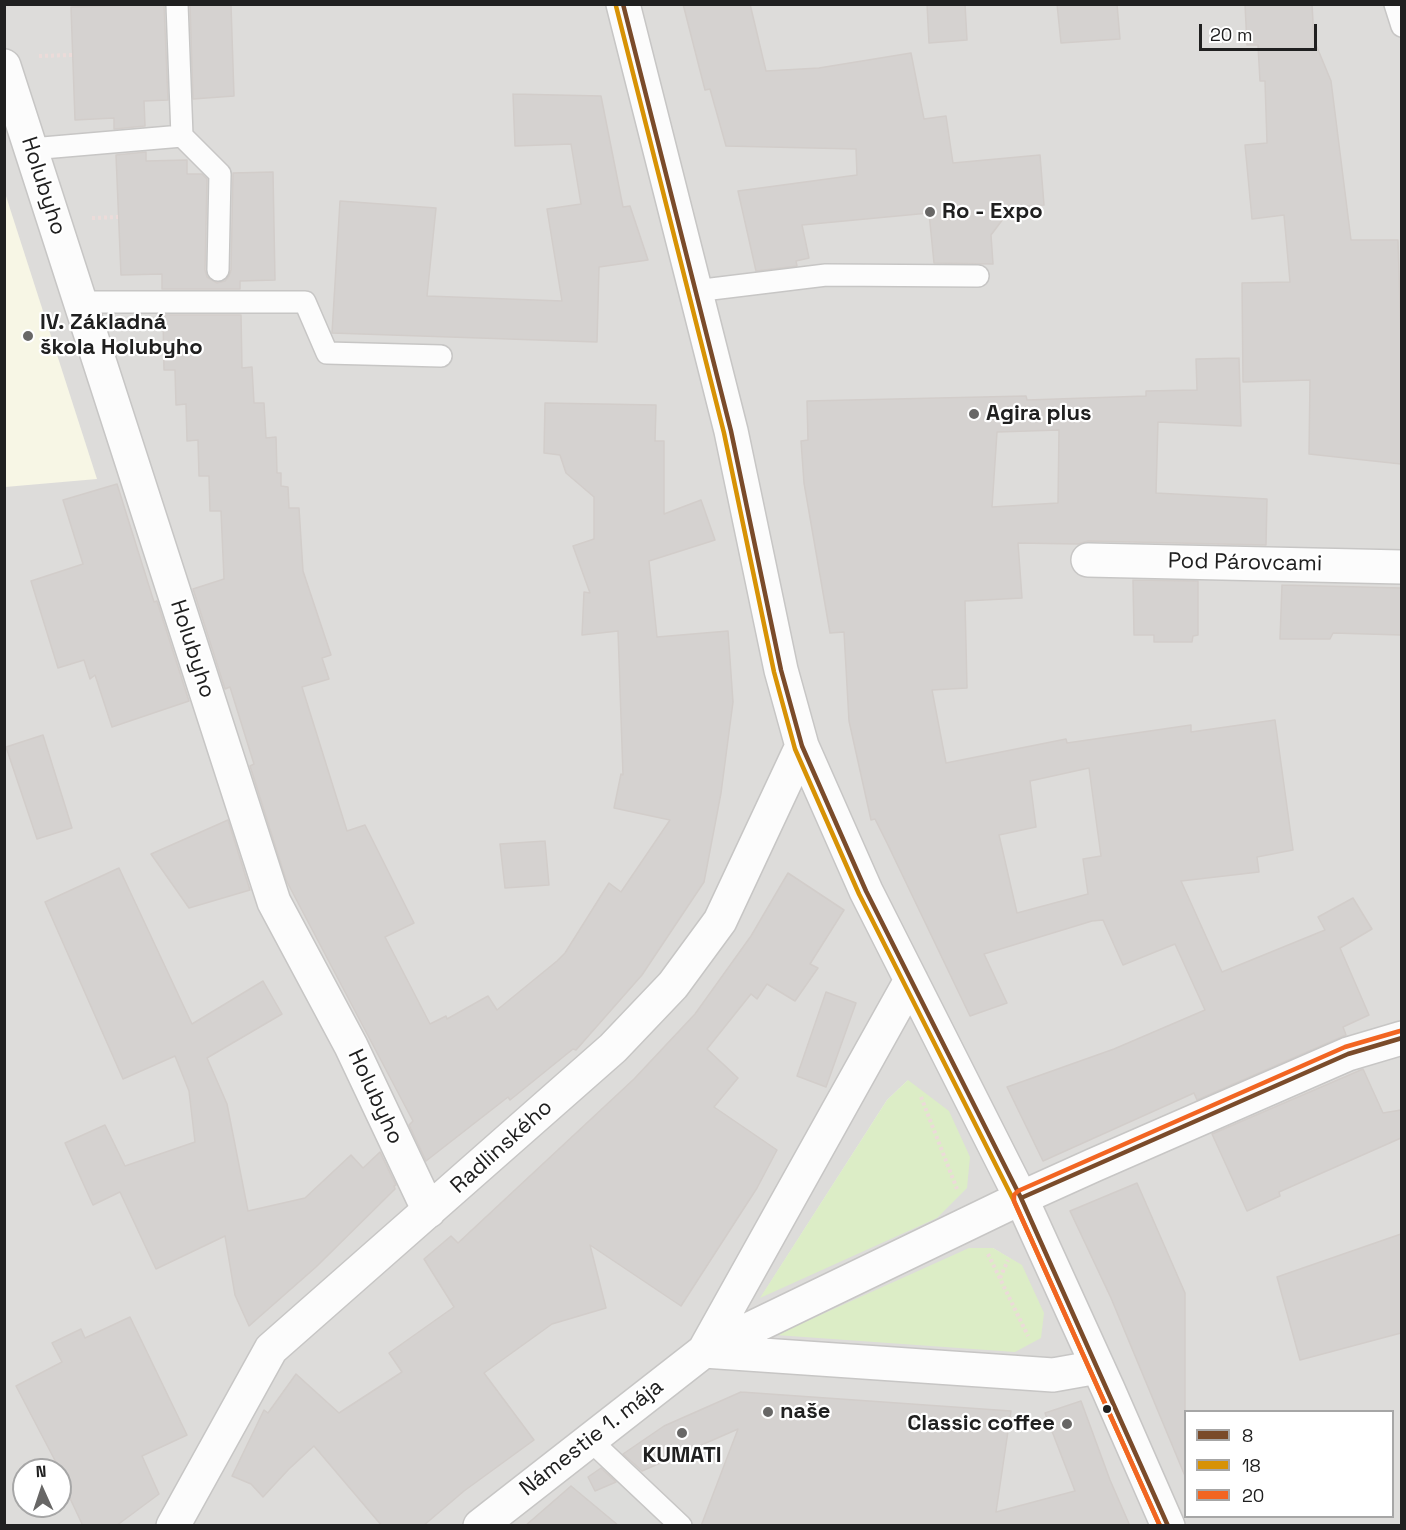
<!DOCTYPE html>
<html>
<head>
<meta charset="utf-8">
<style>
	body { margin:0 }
	#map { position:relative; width:1406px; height:1530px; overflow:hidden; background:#eeece9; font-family:"Space Grotesk",sans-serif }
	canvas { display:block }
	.frame { position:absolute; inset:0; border:6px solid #202020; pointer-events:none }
	.legend { position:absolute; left:1184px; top:1410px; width:210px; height:108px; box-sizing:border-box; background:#fff; border:2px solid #a6a6a6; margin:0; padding:8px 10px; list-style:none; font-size:18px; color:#202020 }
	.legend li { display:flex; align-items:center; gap:12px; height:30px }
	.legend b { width:30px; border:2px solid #a6a6a6 }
	.north { position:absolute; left:12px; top:1458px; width:60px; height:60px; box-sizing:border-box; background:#fff; border:2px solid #a6a6a6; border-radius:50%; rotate:357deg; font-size:16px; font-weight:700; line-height:24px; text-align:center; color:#202020 }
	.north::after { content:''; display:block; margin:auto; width:21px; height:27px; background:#686766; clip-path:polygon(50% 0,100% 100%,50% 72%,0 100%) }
	.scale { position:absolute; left:1199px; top:24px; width:118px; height:27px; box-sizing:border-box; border:3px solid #202020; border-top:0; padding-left:8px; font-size:18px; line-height:21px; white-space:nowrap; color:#202020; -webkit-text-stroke:4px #fff; paint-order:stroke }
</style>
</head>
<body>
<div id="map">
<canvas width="1406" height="1530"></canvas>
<div class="frame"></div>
<ul class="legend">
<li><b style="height:8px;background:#7a4b2a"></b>8</li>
<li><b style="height:8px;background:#d79205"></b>18</li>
<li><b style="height:8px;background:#f26522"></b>20</li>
</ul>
<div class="north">N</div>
<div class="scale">20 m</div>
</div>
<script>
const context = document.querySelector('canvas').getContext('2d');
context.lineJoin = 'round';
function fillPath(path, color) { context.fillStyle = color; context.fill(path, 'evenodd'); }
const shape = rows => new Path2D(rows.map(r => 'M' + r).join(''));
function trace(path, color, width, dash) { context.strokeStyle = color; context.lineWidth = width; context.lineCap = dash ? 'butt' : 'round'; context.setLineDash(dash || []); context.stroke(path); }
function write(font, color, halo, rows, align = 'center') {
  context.font = font + ' "Space Grotesk",sans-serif'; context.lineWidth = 4.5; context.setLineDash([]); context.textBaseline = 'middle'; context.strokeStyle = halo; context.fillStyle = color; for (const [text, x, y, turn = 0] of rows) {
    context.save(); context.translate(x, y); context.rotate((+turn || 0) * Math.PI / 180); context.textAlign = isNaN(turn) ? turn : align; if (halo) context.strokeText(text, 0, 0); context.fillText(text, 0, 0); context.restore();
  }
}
const residential = shape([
	[5,5,1401,5,1401,1525,5,1526],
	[908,1080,761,1297,887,1100],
	[969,1248,993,1248,1022,1266],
	[1186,1412,1392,1412,1392,1516,1186,1516],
	[24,1470,60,1470,60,1506,24,1506]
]);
const education = shape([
	[5,193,97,479,5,487]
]);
const religious = shape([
	[602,1468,673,1525,619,1525,571,1486]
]);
const grass = shape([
	[908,1080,949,1111,970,1157,967,1188,937,1218,760,1298,887,1100],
	[969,1248,993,1248,1022,1265,1044,1313,1041,1338,1015,1352,776,1335]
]);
const building = shape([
	[164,4,168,100,144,101,145,126,114,129,114,118,75,120,71,7,164,4],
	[683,4,750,4,766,71,819,68,911,53,924,119,946,116,953,163,1040,155,1044,205,1012,207,991,235,993,264,934,263,929,213,802,225,809,258,796,261,797,266,756,271,738,191,857,175,856,149,726,146,710,89,705,90,683,4],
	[927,4,965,4,967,40,929,43,927,4],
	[1057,4,1117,4,1120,39,1061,43,1057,4],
	[1245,4,1312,4,1314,40,1331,81,1351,240,1398,240,1401,338,1401,464,1309,454,1310,380,1243,382,1242,283,1290,282,1284,215,1252,219,1245,145,1267,143,1265,81,1260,81,1258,45,1247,45,1245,4],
	[190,5,231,5,234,96,193,99,190,5],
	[513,94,601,96,623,207,630,206,648,260,599,267,597,342,332,333,340,201,436,208,427,296,562,301,547,209,581,204,571,144,515,146,513,94],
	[146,152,146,161,187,160,187,174,202,174,207,179,205,270,207,277,217,283,225,281,229,276,231,270,233,173,273,172,275,280,240,281,240,289,162,289,162,274,121,275,116,155,146,152],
	[163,315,241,315,242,368,252,367,254,403,264,403,266,438,276,437,277,473,281,473,281,486,288,487,289,508,299,508,303,571,331,655,322,658,329,679,302,687,347,831,365,825,414,923,385,937,430,1024,446,1016,447,1019,488,996,497,1010,557,961,565,953,609,883,621,892,670,820,614,808,621,774,623,775,618,631,582,635,584,592,590,593,573,546,594,539,594,497,566,473,560,455,544,453,545,403,656,405,655,441,664,441,664,514,701,500,715,540,649,561,657,637,728,631,733,702,721,793,704,882,642,975,576,1050,573,1049,510,1100,508,1097,426,1161,409,1125,413,1121,286,880,250,766,254,764,230,687,225,689,193,589,224,579,221,511,210,511,209,476,199,476,198,440,187,441,186,404,176,405,175,370,164,370,163,315],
	[1239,358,1241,426,1158,422,1156,493,1267,499,1266,545,1088,541,1078,544,1018,543,1022,598,965,601,967,688,932,690,946,763,1066,739,1067,743,1191,725,1191,732,1275,720,1293,850,1257,857,1259,872,1181,881,1222,972,1325,930,1318,917,1353,898,1372,929,1340,948,1369,1015,1343,1027,1346,1035,1197,1100,1194,1093,1043,1161,1007,1087,1114,1049,1205,1010,1175,944,1123,965,1103,920,1092,921,984,954,1007,1003,970,1016,887,843,875,819,871,820,849,721,844,632,830,633,804,483,801,441,808,440,807,401,1026,396,1027,400,1146,396,1146,391,1197,390,1196,359,1239,358],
	[1059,430,1058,503,992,507,997,432,1059,430],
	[1089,768,1101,856,1083,859,1088,894,1017,913,999,835,1036,827,1030,781,1089,768],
	[117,484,154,602,157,601,189,701,112,727,95,675,90,679,84,660,58,668,31,581,83,564,63,500,117,484],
	[1133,580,1198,581,1198,635,1193,636,1192,642,1154,642,1154,635,1134,635,1133,580],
	[1282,585,1401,588,1401,635,1333,633,1330,639,1280,639,1282,585],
	[43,735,72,828,37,839,6,747,43,735],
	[228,820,250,890,189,908,151,854,228,820],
	[545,841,549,885,505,888,500,844,545,841],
	[119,868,192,1024,263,981,282,1014,207,1058,227,1104,248,1211,305,1198,351,1155,363,1168,380,1152,396,1185,394,1186,395,1189,316,1267,249,1326,235,1295,225,1236,156,1269,120,1192,93,1205,65,1143,105,1125,125,1166,195,1142,189,1091,175,1056,123,1079,45,902,119,868],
	[788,873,844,910,810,964,818,968,795,1001,767,984,757,999,751,994,707,1049,738,1078,714,1107,777,1150,757,1188,681,1306,590,1245,606,1308,552,1324,484,1373,534,1440,464,1491,423,1526,382,1526,314,1446,289,1469,263,1497,251,1484,232,1476,264,1410,268,1413,296,1374,339,1413,402,1372,389,1353,454,1307,424,1259,451,1236,458,1243,634,1079,695,1014,751,936,788,873],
	[826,992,856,1003,826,1087,797,1076,826,992],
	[1363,1069,1383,1113,1401,1110,1401,1138,1279,1192,1280,1196,1247,1211,1212,1134,1363,1069],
	[1137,1183,1185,1293,1185,1476,1111,1298,1070,1211,1137,1183],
	[1401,1234,1401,1333,1300,1360,1277,1277,1401,1234],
	[130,1317,187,1435,142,1456,159,1494,116,1526,83,1526,60,1477,62,1477,60,1470,16,1386,62,1362,52,1343,81,1329,85,1338,130,1317],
	[741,1392,1011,1411,996,1512,1075,1491,1045,1413,1081,1401,1110,1480,1130,1526,701,1526,738,1429,642,1471,623,1454,664,1426,741,1392],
	[601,1468,616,1482,595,1491,588,1477,601,1468],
	[571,1486,619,1526,525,1526,571,1486]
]);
const path = shape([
	[39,56,72,55],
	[92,218,118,217],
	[921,1097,957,1189],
	[988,1254,1028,1336],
	[1000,1278,1008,1260]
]);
const service = shape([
	[177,4,182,136,220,174,218,270],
	[1395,4,1402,26],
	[31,149,182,136],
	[695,291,826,275,978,276],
	[80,302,305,302,327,353,441,356],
	[590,1440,681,1526]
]);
const minor = shape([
	[623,4,731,431,781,670,802,746,866,891,1021,1198,1108,1389,1168,1526],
	[4,66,274,902,351,1046,429,1211],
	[1088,560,1402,567],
	[911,980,704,1351,1053,1375,1098,1367],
	[173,1526,271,1349,613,1048,673,985,720,921,802,746],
	[480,1526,704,1351,1021,1198,1094,1165,1348,1054,1402,1038]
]);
const bus1 = shape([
	[623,4,731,431,781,670,802,746,866,891,1021,1198,1168,1526],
	[1021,1198,1348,1054,1402,1038]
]);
const bus2 = shape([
	[616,6,724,433,774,672,795,749,859,894,1014,1201,1160,1526]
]);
const bus3 = shape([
	[1160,1526,1014,1201,1014,1195,1018,1191,1345,1047,1400,1031]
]);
const markers = [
	[930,212,6,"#686766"],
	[28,336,6,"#686766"],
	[974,414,6,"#686766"],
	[1107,1409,5,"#202020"],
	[768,1412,6,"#686766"],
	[1067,1424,6,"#686766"],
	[682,1433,6,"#686766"]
];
const streetNames = [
	["Holubyho",43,186,72],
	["Pod Párovcami",1245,563,1],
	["Holubyho",192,649,72],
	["Holubyho",375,1097,65],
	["Radlinského",502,1147,-42],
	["Námestie 1. mája",592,1438,-38]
];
const poiNames = [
	["Ro - Expo",942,212],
	["IV. Základná",40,323],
	["škola Holubyho",40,348],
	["Agira plus",986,414],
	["naše",780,1412],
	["Classic coffee",1055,1424,"right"],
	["KUMATI",682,1456,"center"]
];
fillPath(residential, '#dddcda');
fillPath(education, '#f7f6e5');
fillPath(religious, '#dcdcda');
fillPath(grass, '#dcedc6');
fillPath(building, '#d5d2d0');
trace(building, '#d2cdca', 1.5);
trace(service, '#c7c6c5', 24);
trace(minor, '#c7c6c5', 36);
trace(path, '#ecdbd9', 4, [3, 3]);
trace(service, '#fcfcfc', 21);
trace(minor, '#fcfcfc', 33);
trace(bus1, '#7a4b2a', 4.5);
trace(bus2, '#d79205', 4.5);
trace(bus3, '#f26522', 4.5);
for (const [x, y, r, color] of markers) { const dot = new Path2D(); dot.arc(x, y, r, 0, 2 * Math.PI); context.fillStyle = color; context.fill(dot); trace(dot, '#fff', 2); }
write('22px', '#202020', '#fff', streetNames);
write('bold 22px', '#202020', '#fff', poiNames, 'left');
</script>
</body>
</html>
